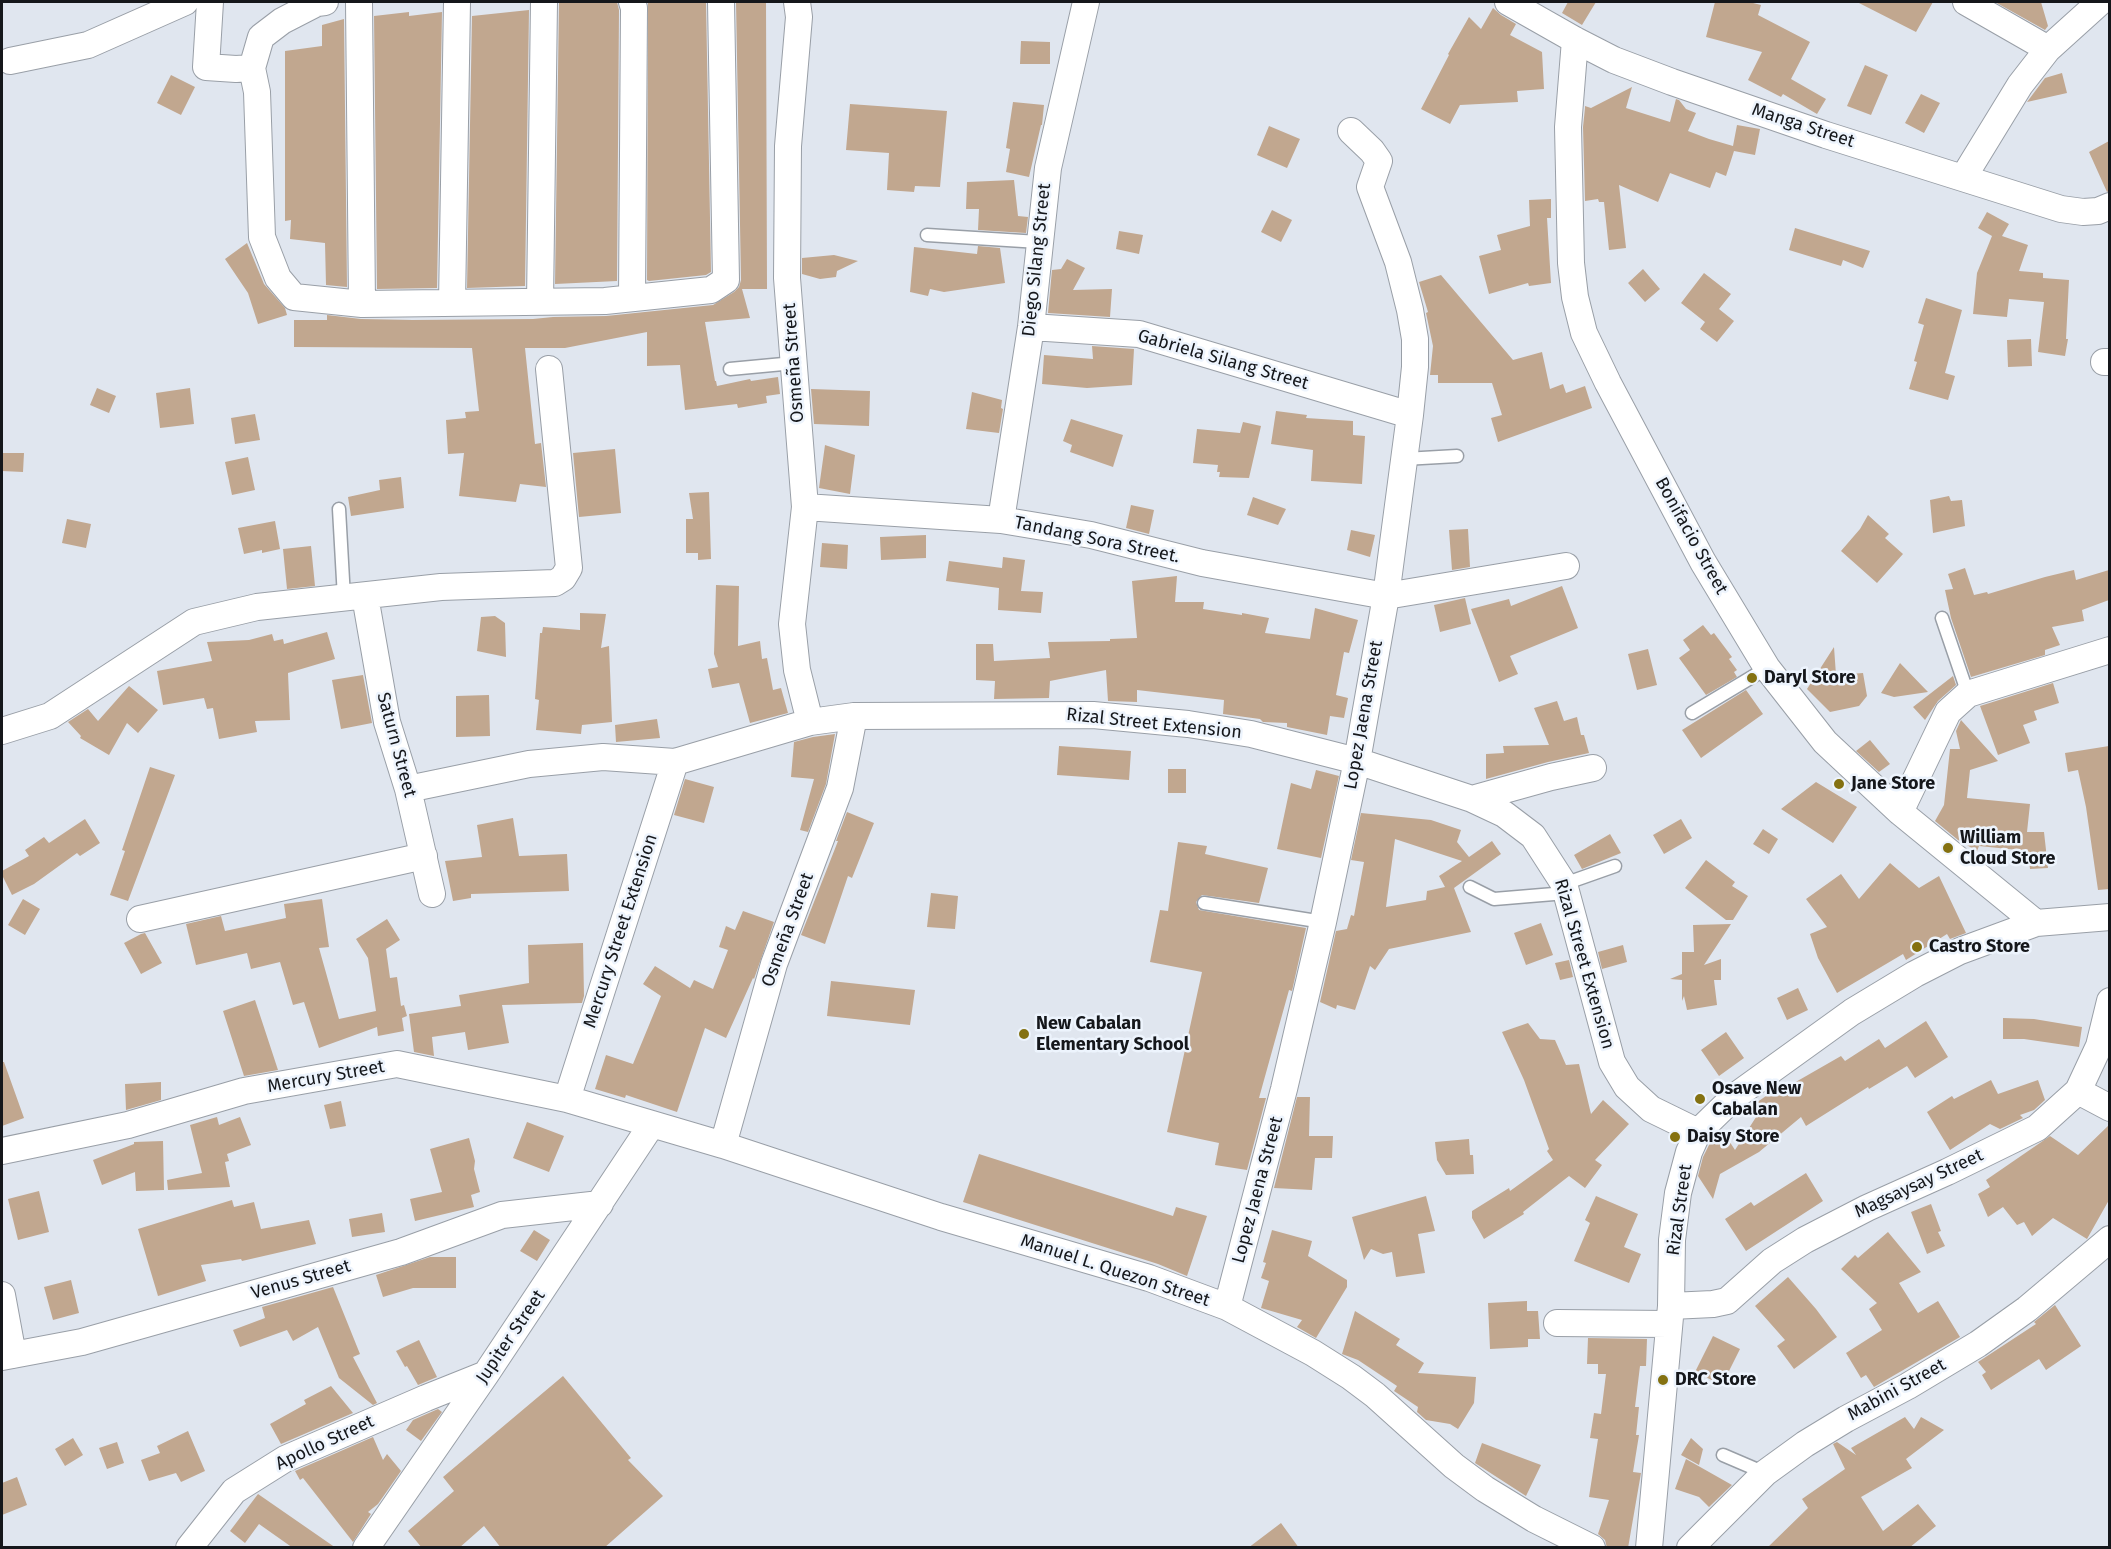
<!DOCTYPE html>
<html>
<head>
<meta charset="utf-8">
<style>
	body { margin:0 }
	#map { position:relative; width:2111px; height:1549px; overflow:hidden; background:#e0e6ef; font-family:"Fira Sans",sans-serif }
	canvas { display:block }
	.frame { position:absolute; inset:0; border:3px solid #15171b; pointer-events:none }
</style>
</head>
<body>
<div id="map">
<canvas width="2111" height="1549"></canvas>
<div class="frame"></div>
</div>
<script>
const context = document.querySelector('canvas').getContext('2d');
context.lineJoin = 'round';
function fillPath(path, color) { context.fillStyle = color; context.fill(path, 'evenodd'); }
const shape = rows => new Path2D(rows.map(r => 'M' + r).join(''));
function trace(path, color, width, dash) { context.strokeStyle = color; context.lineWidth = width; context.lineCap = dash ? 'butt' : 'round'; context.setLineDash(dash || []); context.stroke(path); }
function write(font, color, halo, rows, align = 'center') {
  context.font = font + ' "Fira Sans",sans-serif'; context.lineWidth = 5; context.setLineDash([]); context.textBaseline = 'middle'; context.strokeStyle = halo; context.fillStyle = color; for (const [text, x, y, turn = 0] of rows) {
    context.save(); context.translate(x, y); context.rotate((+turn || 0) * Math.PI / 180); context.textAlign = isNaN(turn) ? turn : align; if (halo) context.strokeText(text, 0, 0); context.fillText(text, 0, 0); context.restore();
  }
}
const building = shape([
	[559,2,617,2,619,10,617,281,555,284],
	[648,2,706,2,711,272,706,275,649,281,647,280],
	[736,2,766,2,767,289,742,289,750,318,705,322,715,381,716,381,717,386,750,379,751,381,778,377,780,394,766,396,767,403,738,408,737,404,685,410,680,365,647,366,647,332,565,348,525,348,535,444,541,443,546,487,520,484,516,502,459,496,464,453,448,454,446,420,466,418,465,412,479,411,472,348,294,347,294,320,327,320,327,315,361,319,413,320,533,319,553,317,606,316,713,305,734,292,739,287,741,280],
	[1568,2,1596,2,1582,25,1562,13],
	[1715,2,1749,2,1761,5,1758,15,1810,42,1791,79,1826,99,1817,114,1783,94,1781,97,1748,80,1762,52,1706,37],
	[1857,2,1933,2,1916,32],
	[1995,2,2041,2,2048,26,2045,30],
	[1493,8,1501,15,1516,24,1510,35,1542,52,1544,89,1517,91,1518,102,1460,105,1450,124,1421,109,1449,55,1448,54,1469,17,1481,29],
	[529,10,525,286,467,288,472,16],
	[409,12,409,16,442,12,437,288,377,289,374,16],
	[344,19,347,287,326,285,325,243,290,239,291,220,285,221,285,51,322,46,322,25],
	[1021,41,1050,42,1050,64,1020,64],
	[1865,65,1888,75,1871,115,1847,106],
	[2062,73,2067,93,2027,102,2045,78],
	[171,75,195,87,181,115,157,103],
	[1632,87,1626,108,1670,122,1676,99,1679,100,1686,109,1696,113,1688,131,1709,139,1733,146,1737,125,1760,129,1755,155,1734,151,1726,176,1716,172,1710,188,1670,173,1658,202,1619,185,1626,248,1609,250,1604,202,1599,202,1598,199,1585,201,1583,127,1585,108,1585,106,1591,108],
	[1921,94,1940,103,1924,133,1905,123],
	[1013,102,1044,105,1042,125,1041,125,1029,177,1006,172,1010,149,1006,148],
	[850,104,947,111,940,187,915,186,914,192,887,190,889,153,846,150],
	[1269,126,1300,139,1287,168,1257,155],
	[2109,141,2109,191,2107,192,2089,152],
	[1014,180,1018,216,1028,217,1026,233,978,230,979,209,966,209,967,182],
	[1551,199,1551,218,1547,218,1551,283,1529,286,1528,283,1489,294,1479,256,1501,250,1497,235,1530,226,1529,200],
	[1272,210,1292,220,1281,242,1261,232],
	[1987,212,2009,224,2002,236,2028,245,2019,271,2043,273,2043,278,2069,280,2066,339,2068,339,2065,356,2038,352,2044,302,2009,299,2007,317,1973,314,1977,273,1992,236,1978,228],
	[1795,228,1870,251,1863,268,1843,260,1841,266,1789,250],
	[1119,231,1143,235,1139,254,1116,249],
	[247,243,264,284,285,308,287,315,258,324,248,293,225,259],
	[978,246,1000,248,1005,283,944,292,930,289,928,296,910,292,914,247,977,254],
	[834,255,858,261,837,271,836,277,820,279,802,274,802,258],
	[1067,259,1085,268,1073,290,1112,289,1110,317,1048,313,1052,270,1061,269],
	[1643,269,1660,289,1645,302,1628,283],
	[1704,273,1731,294,1719,309,1734,321,1717,342,1700,329,1705,322,1681,303],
	[1441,275,1513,360,1542,352,1550,389,1563,384,1566,393,1585,386,1592,408,1498,442,1491,418,1502,415,1492,383,1438,383,1438,375,1430,375,1433,346,1426,313,1428,312,1419,282],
	[1926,298,1962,310,1945,373,1955,376,1948,400,1909,389,1917,362,1914,361,1924,325,1918,323],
	[2031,339,2032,366,2008,367,2007,340],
	[1092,346,1134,349,1132,385,1087,388,1042,384,1044,355,1093,359],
	[97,388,116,396,109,413,90,405],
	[190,388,194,424,160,428,156,393],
	[811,389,870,391,869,426,814,424],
	[972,392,1002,400,1001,408,1003,409,999,433,966,429],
	[1276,411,1307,415,1306,418,1353,421,1353,435,1365,436,1362,484,1311,481,1313,450,1271,444],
	[255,414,260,440,235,444,231,418],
	[1071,419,1123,435,1113,467,1070,452,1072,445,1063,441],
	[1243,422,1261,426,1249,478,1219,477,1220,472,1217,472,1218,465,1193,463,1197,429,1240,433],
	[825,445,855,455,850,494,819,488],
	[615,449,621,513,579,517,573,453],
	[2,453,24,453,23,472,2,471],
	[248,457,255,490,232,495,225,462],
	[401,477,404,508,351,516,348,497,380,490,379,480],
	[709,492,711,559,698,560,698,553,686,553,686,519,693,519,689,493],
	[1949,496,1951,501,1962,500,1965,526,1933,533,1930,500],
	[1253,497,1286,509,1278,525,1247,515],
	[1131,505,1154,510,1149,534,1126,528],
	[1868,515,1889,534,1885,538,1903,554,1877,583,1841,551,1860,529],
	[67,519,91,524,86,548,62,543],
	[275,521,280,549,262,553,262,550,244,554,238,528],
	[1468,529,1470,567,1452,570,1449,530],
	[1351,530,1375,535,1370,557,1347,550],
	[926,535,926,558,881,560,880,537],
	[822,543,848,545,847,569,820,567],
	[311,546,315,586,287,589,283,549],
	[1003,557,1025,560,1021,591,1043,592,1041,613,998,610,999,588,946,581,949,561,1002,568],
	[1965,568,1974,595,1987,592,1988,594,2045,577,2074,570,2076,580,2109,570,2109,600,2082,610,2084,621,2052,627,2060,645,2045,650,2045,655,1971,677,1951,618,1945,590,1953,589,1948,574],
	[1177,576,1175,602,1204,602,1203,609,1242,615,1242,613,1269,618,1265,633,1310,639,1315,608,1358,620,1349,653,1344,652,1336,695,1348,698,1344,718,1330,716,1327,735,1287,727,1287,723,1263,722,1260,719,1223,714,1224,700,1137,690,1137,702,1108,701,1106,670,1050,681,1049,698,994,699,995,681,976,680,976,644,993,644,994,661,1050,658,1048,642,1110,641,1110,639,1137,638,1132,581],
	[716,585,739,586,738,646,760,641,762,659,767,658,773,690,781,688,788,713,750,723,739,683,712,688,708,669,718,667,714,654],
	[1562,586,1578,628,1510,656,1518,674,1499,682,1471,609,1509,599,1511,606],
	[1465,598,1471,624,1440,632,1434,605],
	[580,613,606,614,601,648,609,646,612,722,582,725,581,734,536,730,539,700,535,699,540,633,542,633,543,627,580,630],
	[495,616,505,623,506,657,477,651,481,617],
	[1703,625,1711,635,1714,633,1732,657,1729,659,1737,670,1734,672,1737,677,1706,695,1679,658,1690,650,1683,640],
	[327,632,335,659,288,673,290,720,255,721,257,732,219,739,213,708,207,709,204,698,163,705,157,671,212,661,207,642,249,640,272,634,274,641,283,639,284,644],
	[1834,647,1836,675,1863,673,1867,696,1859,706,1830,712,1807,689],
	[1648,649,1657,685,1637,690,1628,654],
	[1900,663,1928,692,1894,697,1881,693],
	[363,675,372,723,341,729,332,680],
	[1953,676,1956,685,1938,701,1925,720,1913,707],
	[2053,683,2059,703,2034,711,2037,720,2023,725,2030,743,1998,755,1980,706],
	[129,686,158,710,138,733,127,723,109,755,80,738,81,736,68,722,88,709,98,721],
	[1746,690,1763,714,1701,758,1682,730],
	[489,695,490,736,456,737,456,696],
	[1557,701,1564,721,1577,717,1581,735,1584,735,1589,753,1548,762,1486,779,1486,754,1504,753,1503,746,1549,745,1534,708],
	[657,719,660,738,616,742,615,725],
	[1961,720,1998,761,1970,770,1967,798,2030,804,2027,832,2044,832,2048,868,2030,869,2028,851,1979,846,1977,851,1958,840,1935,821,1944,805,1950,749,1960,749,1956,731],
	[835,734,826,784,808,832,800,830,814,779,791,777,794,742,813,737],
	[1870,740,1890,764,1879,772,1856,751],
	[1059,746,1131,751,1129,780,1057,775],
	[2109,746,2109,889,2098,890,2086,807,2078,770,2068,772,2065,753],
	[150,767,175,775,128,901,110,895,125,851,122,850],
	[1168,769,1186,769,1186,793,1168,793],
	[1316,770,1339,776,1321,858,1277,849,1291,783,1311,789],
	[685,779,714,787,704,823,674,815],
	[1816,782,1857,807,1833,843,1781,809],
	[847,812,874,823,852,878,848,876,825,944,801,935,838,841,836,841],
	[1361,813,1431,820,1461,830,1457,842,1469,857,1492,841,1501,854,1454,888,1471,932,1389,949,1375,970,1370,966,1355,1010,1337,1005,1336,1009,1320,1002,1336,931,1347,929,1351,915,1354,916,1364,862,1351,860],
	[1395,839,1462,861,1439,876,1445,887,1427,891,1426,900,1386,907],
	[513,818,519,856,567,854,569,891,471,894,471,898,453,901,445,861,482,857,477,825],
	[85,819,100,843,80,856,77,853,34,884,12,895,2,875,2,871,29,856,25,850,44,837,49,843],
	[1681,819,1692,838,1664,854,1653,835],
	[1763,829,1778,839,1769,854,1753,844],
	[1610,834,1621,853,1582,869,1574,855],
	[1178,842,1207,846,1205,854,1268,868,1259,903,1202,895,1196,902,1199,910,1306,928,1292,991,1289,990,1259,1098,1266,1098,1247,1170,1215,1165,1219,1143,1167,1132,1202,972,1150,962,1160,910,1168,911],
	[1706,860,1735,882,1732,886,1748,896,1733,920,1726,920,1685,888],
	[1890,863,1919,888,1939,876,1966,933,1950,939,1947,934,1906,960,1903,954,1837,993,1818,958,1810,934,1827,927,1806,899,1841,874,1859,899],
	[931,893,958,896,955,929,927,927],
	[23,899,40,909,25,935,8,925],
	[322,899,329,947,319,948,339,1019,376,1011,368,958,356,939,387,919,400,940,386,949,390,978,397,977,401,1006,404,1005,407,1016,402,1018,404,1031,378,1036,377,1027,319,1048,304,1002,293,1005,280,962,251,969,247,953,196,965,186,924,221,916,225,931,286,918,284,904],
	[743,911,774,922,754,979,753,978,726,1038,705,1028,677,1112,626,1095,625,1098,595,1089,606,1055,633,1064,661,996,643,984,655,966,690,988,694,980,713,989,728,950,719,947,726,926,735,930],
	[1541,923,1553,955,1526,965,1514,933],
	[1731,924,1704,965,1721,959,1721,980,1714,980,1717,1005,1687,1010,1684,996,1682,1001,1682,980,1670,979,1682,974,1682,952,1694,952,1693,925],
	[145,933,162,963,141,974,124,943,141,934],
	[583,943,584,996,582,1003,502,1005,509,1043,468,1050,465,1032,432,1037,434,1056,414,1052,409,1014,461,1006,459,995,529,983,528,945],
	[1623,945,1627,962,1602,969,1598,952],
	[1569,960,1573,977,1560,980,1555,963],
	[831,981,915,990,910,1025,827,1016],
	[1798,988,1808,1010,1787,1020,1777,998],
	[255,1000,278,1070,244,1076,223,1011],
	[2003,1018,2034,1019,2082,1027,2079,1047,2024,1039,2003,1039],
	[1926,1021,1948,1057,1915,1078,1907,1066,1869,1089,1868,1087,1806,1126,1801,1117,1759,1152,1720,1174,1713,1199,1698,1176,1703,1157,1711,1141,1722,1130,1735,1150,1758,1114,1753,1105,1779,1087,1780,1091,1841,1056,1845,1061,1879,1039,1885,1048],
	[1528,1023,1540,1039,1555,1040,1566,1065,1579,1064,1591,1114,1603,1100,1629,1124,1595,1160,1602,1165,1585,1188,1569,1176,1523,1212,1524,1214,1484,1239,1472,1218,1472,1211,1509,1188,1510,1191,1553,1160,1547,1151,1549,1149,1524,1080,1502,1032],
	[1726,1032,1744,1058,1719,1076,1701,1050],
	[2,1062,4,1062,24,1118,2,1126],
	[1991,1080,1998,1094,2038,1080,2045,1100,2034,1110,2020,1115,2023,1118,2000,1129,1990,1124,1950,1150,1927,1112,1952,1096,1954,1099],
	[161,1082,161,1100,126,1110,125,1084],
	[1297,1097,1310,1097,1309,1136,1333,1136,1332,1158,1315,1158,1312,1190,1274,1188],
	[341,1101,346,1126,330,1129,324,1105],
	[217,1117,219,1125,240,1117,251,1145,227,1154,229,1161,225,1162,230,1187,168,1190,167,1180,202,1173,190,1125],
	[527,1122,564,1136,549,1172,513,1158],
	[2109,1125,2109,1200,2087,1239,2053,1218,2032,1236,2024,1222,2017,1225,2003,1207,1988,1217,1978,1194,1990,1187,1986,1180,2050,1136,2078,1155],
	[469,1138,475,1161,474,1169,480,1192,471,1195,474,1207,415,1221,410,1199,442,1192,430,1149],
	[1469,1139,1470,1155,1473,1155,1474,1174,1446,1175,1437,1160,1435,1142],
	[163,1141,164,1190,136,1191,135,1172,102,1185,93,1160,134,1144,134,1142],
	[979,1154,1173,1216,1176,1207,1207,1216,1187,1276,1158,1264,963,1202],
	[1806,1173,1823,1201,1746,1251,1725,1219,1751,1202,1754,1206],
	[39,1191,49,1232,18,1240,8,1199],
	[1426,1196,1435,1231,1418,1234,1425,1273,1396,1277,1392,1252,1383,1254,1371,1249,1364,1260,1352,1217],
	[1596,1196,1638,1214,1624,1247,1641,1254,1629,1283,1574,1261,1590,1223,1585,1220],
	[232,1200,234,1207,254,1202,261,1229,309,1220,316,1244,242,1261,241,1259,201,1265,206,1281,158,1296,138,1229],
	[1931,1204,1941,1231,1938,1232,1945,1246,1927,1254,1911,1212],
	[382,1213,385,1232,352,1237,349,1219],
	[534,1230,550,1240,537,1261,520,1251],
	[1272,1230,1312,1241,1308,1256,1347,1280,1347,1287,1316,1338,1297,1327,1302,1320,1261,1308,1269,1281,1261,1278,1266,1263,1263,1262],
	[1888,1232,1921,1272,1899,1283,1918,1313,1938,1301,1960,1337,1874,1387,1866,1375,1861,1378,1846,1353,1882,1330,1869,1309,1877,1303,1841,1269,1855,1255,1858,1258],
	[430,1257,456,1257,456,1288,413,1288,383,1297,376,1275],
	[1788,1277,1816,1309,1837,1337,1794,1369,1777,1346,1785,1340,1755,1306],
	[71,1280,79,1313,53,1320,44,1287],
	[333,1287,360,1354,353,1357,377,1403,373,1405,339,1378,318,1327,293,1341,287,1330,240,1347,233,1330,265,1318,262,1307],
	[1527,1301,1527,1311,1538,1311,1540,1339,1528,1339,1528,1347,1490,1349,1488,1303],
	[2055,1305,2081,1346,2046,1370,2039,1359,1991,1390,1982,1375,1986,1372,1978,1362,2036,1324,2034,1322],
	[1355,1311,1400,1339,1396,1345,1424,1363,1418,1373,1476,1377,1474,1403,1458,1429,1450,1424,1426,1420,1417,1412,1418,1407,1394,1391,1397,1386,1358,1360,1342,1354],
	[1713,1336,1740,1349,1722,1385,1695,1372],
	[1588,1338,1647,1339,1646,1366,1640,1366,1635,1407,1639,1407,1636,1435,1639,1435,1633,1472,1641,1473,1628,1548,1607,1548,1605,1540,1598,1534,1609,1500,1589,1497,1598,1439,1590,1438,1594,1413,1601,1414,1606,1374,1598,1374,1598,1364,1587,1364],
	[419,1340,437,1377,418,1385,407,1366,405,1367,396,1351],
	[563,1376,631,1458,628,1460,663,1496,604,1548,501,1548,484,1526,459,1548,422,1548,408,1531,454,1491,443,1477],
	[331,1386,353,1413,281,1444,270,1424,306,1404,304,1400],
	[438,1409,442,1412,421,1441,406,1430,413,1420],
	[1905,1417,1914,1429,1921,1417,1944,1430,1906,1459,1912,1468,1861,1497,1883,1531,1918,1504,1936,1526,1909,1548,1767,1548,1808,1508,1802,1499,1845,1469,1833,1444,1837,1442,1856,1455,1851,1448],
	[188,1431,205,1471,181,1482,176,1473,149,1481,141,1460,160,1453,157,1446],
	[373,1437,383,1460,387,1454,401,1471,378,1504,368,1512,371,1514,353,1542,303,1478,300,1480,295,1471],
	[73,1438,83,1455,65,1466,55,1449],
	[1691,1438,1703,1449,1699,1465,1681,1455],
	[117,1442,124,1463,107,1469,99,1448],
	[1482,1443,1541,1465,1526,1496,1475,1463],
	[1686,1459,1732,1485,1709,1507,1699,1497,1675,1489],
	[17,1477,27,1505,2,1515,2,1483],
	[258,1494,336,1548,293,1548,259,1524,245,1543,230,1531],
	[1281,1523,1299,1548,1248,1548]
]);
const lane = shape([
	[927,235,1039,242],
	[730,369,794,363],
	[1404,459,1457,456],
	[339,509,344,598],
	[1942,618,1968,694],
	[1692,713,1767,668],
	[1564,884,1615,866],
	[1470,887,1494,899,1566,893],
	[1204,903,1323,922],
	[1723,1455,1765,1473]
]);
const street = shape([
	[210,2,206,67,236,69,252,68],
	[325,2,317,3,282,21,261,37,252,68,257,92,262,237,278,278,294,297,362,304,605,301,711,290,726,280,721,2],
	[359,2,362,304],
	[632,2,634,8,632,298],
	[797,2,799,17,788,146,787,278,805,507,792,624,797,670,810,722],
	[1508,2,1575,40,1614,60,1672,82,1826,135,2061,209,2083,212,2098,211,2110,206],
	[1966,2,2048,49],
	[1575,40,1568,127,1571,263,1575,297,1584,333,1608,383,1703,562,1767,668,1825,742,1900,812,2036,923],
	[10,61,88,45,185,2],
	[1963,178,2020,85,2048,49,2100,2],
	[540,302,544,2],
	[452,303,457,2],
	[1031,327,1139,334,1410,415],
	[2104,362,2110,362],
	[805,507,1001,520,1091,535,1202,563,1386,596,1566,566],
	[1001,520,1031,327,1048,168,1086,2],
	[365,596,387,722,408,789,432,894],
	[2,731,50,716,194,622,257,607,441,587,555,583,563,578,569,568,549,369],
	[408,789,529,764,603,757,675,762,810,722,854,716,1093,715,1188,724,1251,734,1357,761,1472,799,1504,814,1533,836,1564,884,1612,1062,1627,1087,1651,1109,1698,1132],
	[1472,799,1551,777,1593,768],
	[1900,812,1948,712,1968,694,2110,650],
	[140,919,424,856],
	[2078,1091,2110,1108],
	[567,1099,675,762],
	[723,1145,774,964,840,788,854,716],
	[2,1151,128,1125,244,1091,397,1064,567,1099,723,1145,941,1217,1149,1278,1227,1307,1313,1353,1351,1377,1375,1395,1454,1466,1485,1489,1534,1519,1592,1548],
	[2,1295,13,1355],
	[1671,1306,1713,1304,1727,1301,1772,1261,1805,1240,1867,1208,1947,1172,2037,1128,2078,1091,2099,1046,2110,1001],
	[1227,1307,1284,1089,1323,922,1357,761,1386,596,1410,415,1415,367,1415,339,1410,310,1398,262,1370,187,1379,161,1372,151,1351,131],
	[1557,1323,1668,1324],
	[2,1357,82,1342,401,1252,502,1215,600,1204],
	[189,1548,234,1491,285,1459,426,1398,486,1374],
	[366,1548,486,1374,652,1124],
	[1649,1548,1671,1306,1672,1240,1678,1193,1689,1152,1698,1132,1734,1097,1852,1012,1915,974,1960,951,2036,923,2110,917],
	[1690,1548,1765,1473,1805,1444,1846,1419,1908,1386,1978,1344,2027,1309,2110,1239]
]);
const markers = [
	[1752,678,6,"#847111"],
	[1839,784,6,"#847111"],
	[1948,848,6,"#847111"],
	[1917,947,6,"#847111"],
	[1024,1034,6,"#847111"],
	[1700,1099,6,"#847111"],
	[1675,1137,6,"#847111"],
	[1663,1380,6,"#847111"]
];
const streetNames = [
	["Manga Street",1803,126,18],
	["Diego Silang Street",1037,260,-84],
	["Gabriela Silang Street",1223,360,16],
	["Osmeña Street",794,363,-94],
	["Bonifacio Street",1691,536,61],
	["Tandang Sora Street.",1097,540,12],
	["Lopez Jaena Street",1364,715,-80],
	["Rizal Street Extension",1154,724,6],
	["Saturn Street",396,745,75],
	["Osmeña Street",788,930,-70],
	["Mercury Street Extension",621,931,-72],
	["Rizal Street Extension",1584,964,74],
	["Mercury Street",326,1077,-10],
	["Magsaysay Street",1919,1184,-25],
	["Lopez Jaena Street",1258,1190,-75],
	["Rizal Street",1680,1210,-82],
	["Manuel L. Quezon Street",1115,1271,18],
	["Venus Street",301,1280,-16],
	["Jupiter Street",511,1337,-56],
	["Mabini Street",1897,1390,-29],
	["Apollo Street",325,1443,-25]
];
const poiNames = [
	["Daryl Store",1764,678],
	["Jane Store",1851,784],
	["William",1960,838],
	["Cloud Store",1960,859],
	["Castro Store",1929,947],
	["New Cabalan",1036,1024],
	["Elementary School",1036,1045],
	["Osave New",1712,1089],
	["Cabalan",1712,1110],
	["Daisy Store",1687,1137],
	["DRC Store",1675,1380]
];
fillPath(building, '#c1a78f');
trace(lane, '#999fa7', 15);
trace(street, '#999fa7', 28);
trace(lane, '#fff', 12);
trace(street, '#fff', 26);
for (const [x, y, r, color] of markers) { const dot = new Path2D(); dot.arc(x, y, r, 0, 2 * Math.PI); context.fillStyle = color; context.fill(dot); trace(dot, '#edf4fd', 2); }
write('18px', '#15171b', '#edf4fd', streetNames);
write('bold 18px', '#15171b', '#edf4fd', poiNames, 'left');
</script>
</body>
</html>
